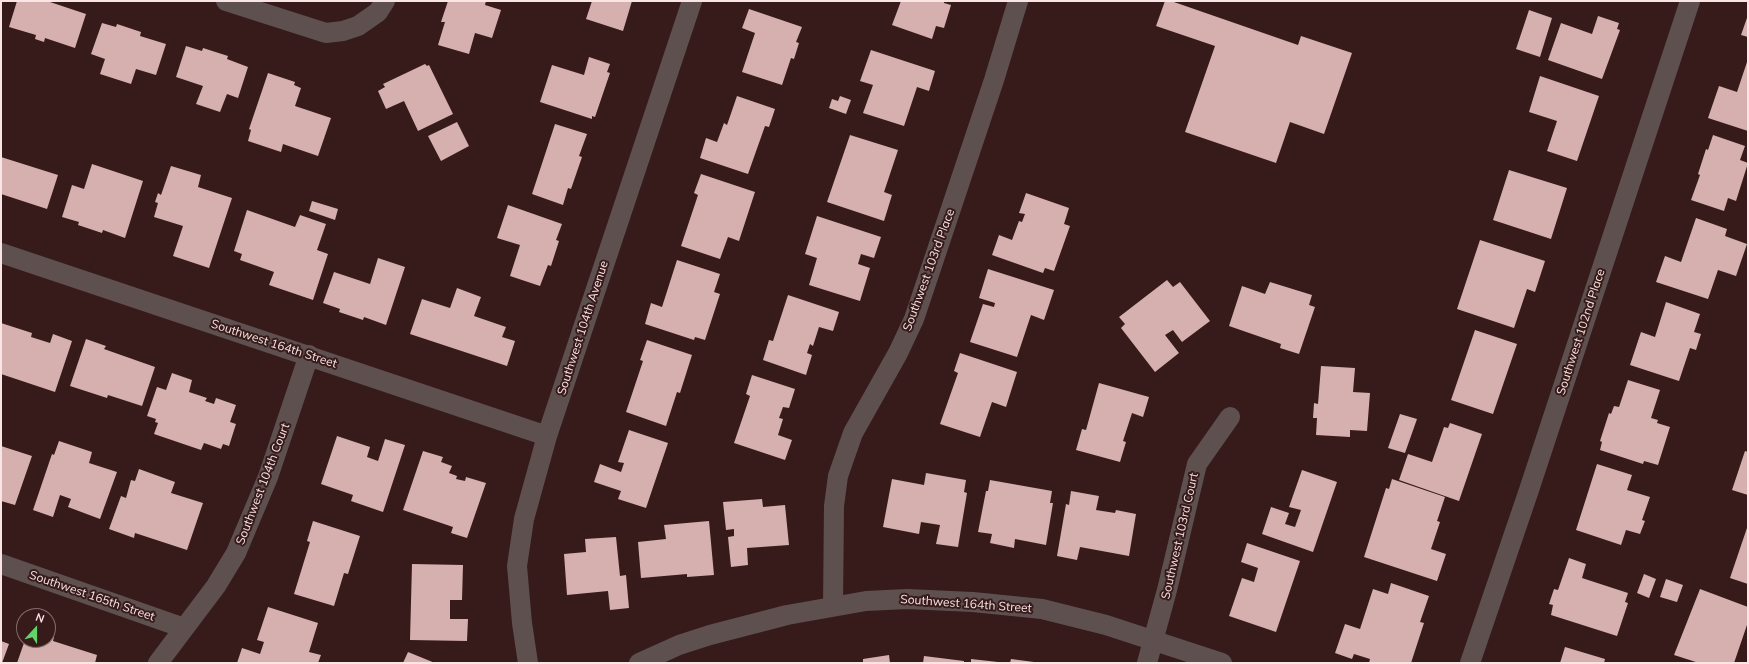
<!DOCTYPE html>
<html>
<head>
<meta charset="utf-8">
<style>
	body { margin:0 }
	#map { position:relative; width:1749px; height:664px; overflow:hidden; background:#371b1b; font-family:Mulish,sans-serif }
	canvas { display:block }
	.frame { position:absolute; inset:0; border:2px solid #f9e5e4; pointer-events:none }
	.north { position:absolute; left:16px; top:608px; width:40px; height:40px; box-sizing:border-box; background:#371b1b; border:1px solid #856c6b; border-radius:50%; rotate:21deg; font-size:11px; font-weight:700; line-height:16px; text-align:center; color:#f9e5e4 }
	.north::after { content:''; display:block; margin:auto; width:14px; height:18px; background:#62d469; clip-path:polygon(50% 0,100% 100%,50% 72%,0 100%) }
</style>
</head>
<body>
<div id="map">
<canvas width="1749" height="664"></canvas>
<div class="frame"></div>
<div class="north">N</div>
</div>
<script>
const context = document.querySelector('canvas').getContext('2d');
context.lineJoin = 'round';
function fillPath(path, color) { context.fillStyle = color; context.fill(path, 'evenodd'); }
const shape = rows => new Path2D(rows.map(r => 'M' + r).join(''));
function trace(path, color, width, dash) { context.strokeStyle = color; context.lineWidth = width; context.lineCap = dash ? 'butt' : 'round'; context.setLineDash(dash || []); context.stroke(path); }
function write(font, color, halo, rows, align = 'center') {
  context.font = font + ' Mulish,sans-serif'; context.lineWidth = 4; context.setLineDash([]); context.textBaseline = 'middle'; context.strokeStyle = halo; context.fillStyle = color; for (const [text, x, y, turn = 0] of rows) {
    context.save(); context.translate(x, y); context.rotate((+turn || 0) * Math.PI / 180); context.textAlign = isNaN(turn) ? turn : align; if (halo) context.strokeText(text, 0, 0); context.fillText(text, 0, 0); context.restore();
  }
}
const building = shape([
	[17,1,47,1,86,14,75,48,45,38,44,42,35,39,36,35,9,27],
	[448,1,486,1,485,5,501,10,492,38,475,33,469,54,438,45,445,22,441,22],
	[592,1,632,1,623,31,586,19],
	[901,1,944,1,944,3,951,5,944,28,936,26,932,39,892,25],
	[1165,1,1171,1,1298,45,1301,36,1352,53,1324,134,1290,122,1276,163,1185,132,1215,46,1156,26],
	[749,9,802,27,796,42,799,43,794,59,791,58,782,85,742,72,755,33,742,28],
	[1529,10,1552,18,1540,57,1516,49],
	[1748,15,1748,37,1741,35],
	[1598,16,1619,23,1617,29,1620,30,1602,79,1548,60,1561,23,1592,34],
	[102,23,116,27,117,24,141,32,140,36,166,44,156,75,136,69,131,84,100,74,105,59,91,54],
	[186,46,202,51,203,48,228,56,227,59,248,67,238,98,227,94,220,112,196,104,203,86,176,77],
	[871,50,935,71,929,91,917,87,904,126,863,113,873,85,860,81],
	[589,57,610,64,607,72,610,73,595,117,592,116,592,119,540,102,552,65,584,75],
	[1748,59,1748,131,1708,118,1719,86,1737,92],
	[425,64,427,66,429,65,453,114,418,131,404,101,386,109,378,91,385,87,383,84],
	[268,73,295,82,294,85,301,88,295,106,331,118,318,156,283,144,281,152,248,141,251,130,249,129],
	[1540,76,1599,96,1577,161,1547,151,1557,121,1529,112],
	[737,96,775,109,769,127,765,126,748,174,700,158,706,138,717,142,724,123,727,125],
	[840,96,851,100,846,114,829,108,832,99,838,101],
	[457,122,469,146,441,161,428,136],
	[555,124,587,134,579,156,582,157,571,189,568,188,563,205,532,194],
	[850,135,898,150,884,192,892,195,884,221,827,202],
	[1713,135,1745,146,1740,160,1748,163,1736,201,1728,198,1724,211,1691,200,1700,175,1698,174,1706,149,1708,150],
	[1,157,58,175,47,209,1,194],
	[92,164,143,181,125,238,103,230,102,233,78,225,79,222,62,217,72,185,84,189],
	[171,166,201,175,198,187,232,198,209,268,173,256,183,226,154,217,158,203,155,202,158,193,161,195],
	[1509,170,1567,188,1551,239,1493,220],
	[701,174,755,192,739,241,728,237,720,259,681,246,698,195,694,193],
	[1026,193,1069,208,1064,224,1070,226,1054,271,1045,268,1043,273,992,255,999,235,1012,240,1019,221,1022,222,1025,214,1019,213],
	[312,201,338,209,335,220,309,211],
	[508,205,562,224,556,240,559,241,551,266,548,265,540,286,510,276,520,245,497,238],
	[247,210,295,227,300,215,326,224,317,250,328,254,313,300,269,285,274,272,240,260,242,254,234,251],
	[817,216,881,237,874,258,861,254,858,264,870,268,860,301,809,285,817,258,805,254],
	[1696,218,1727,229,1725,236,1747,244,1736,276,1718,270,1708,299,1656,282,1665,256,1681,262],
	[1480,240,1545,261,1535,292,1527,289,1514,328,1457,309],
	[378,258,405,267,386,325,364,317,363,320,339,312,340,309,323,303,334,272,370,284],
	[677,260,720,274,714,292,720,294,705,340,695,337,694,340,645,324,651,303,662,307],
	[988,269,1054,290,1044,320,1031,315,1017,357,970,342,983,304,994,307,995,303,979,298],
	[1167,280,1173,287,1180,282,1210,321,1182,342,1173,330,1165,335,1179,353,1155,372,1121,328,1125,324,1119,317],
	[1270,282,1312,295,1309,305,1315,307,1299,354,1280,348,1281,344,1229,326,1242,286,1265,294],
	[457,288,481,297,474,316,506,327,502,337,515,341,507,366,410,334,422,299,450,308],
	[788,295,839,312,833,331,819,327,813,346,810,344,807,353,812,355,806,375,763,360,769,340,773,341],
	[1666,302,1700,314,1694,332,1701,334,1696,350,1690,348,1679,381,1630,365,1641,332,1655,337],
	[1,323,32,333,31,337,50,343,53,334,72,341,55,392,1,374],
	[1475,330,1517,344,1493,414,1451,400],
	[86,339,106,346,104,349,155,367,142,406,108,395,107,398,70,386],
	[647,340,692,355,680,393,677,392,666,426,626,412,643,361,640,360],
	[960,353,1017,372,1006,407,992,402,980,437,940,424,958,373,954,371],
	[1321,366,1355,368,1353,392,1370,393,1367,431,1350,430,1350,437,1316,435,1317,418,1313,418,1314,403,1318,404],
	[172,373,192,380,189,392,207,398,205,401,214,404,216,398,236,405,230,422,236,424,229,446,223,444,221,449,204,443,201,450,154,434,158,423,155,422,156,419,147,416,157,387,166,390],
	[752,375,795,389,789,408,783,407,779,418,783,419,778,435,792,440,785,460,734,443,750,396,746,394],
	[1628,380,1660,390,1651,418,1658,420,1657,423,1670,427,1658,465,1644,461,1643,464,1600,450,1602,442,1600,441,1609,413,1611,414,1614,406,1619,407],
	[1099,383,1149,397,1143,417,1132,413,1123,441,1126,442,1120,462,1076,450,1082,429,1086,430],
	[1400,414,1417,419,1405,453,1388,448],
	[1450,423,1482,434,1459,501,1399,480,1408,454,1432,462,1444,427,1448,428],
	[629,430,668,443,646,508,618,499,621,491,594,482,600,464,621,472,624,463,618,462],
	[337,436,370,447,367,457,378,461,385,439,405,445,383,512,351,501,353,495,321,484],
	[59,441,92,452,89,463,117,472,100,519,68,507,71,499,60,495,53,517,33,510,52,454,54,455],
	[1,446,32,456,15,505,1,501],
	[423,451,443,457,441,462,452,466,449,473,457,476,456,479,465,481,466,477,486,483,467,538,451,533,453,527,403,510],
	[1745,451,1748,452,1748,495,1732,490],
	[1597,464,1632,475,1627,490,1650,497,1642,520,1645,521,1640,534,1626,530,1621,545,1576,530],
	[139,469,175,482,171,493,203,503,187,550,135,533,134,538,109,529,121,496,126,498,131,480,135,481],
	[1302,470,1337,482,1313,552,1262,534,1271,507,1289,513,1285,524,1295,527,1301,510,1289,507],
	[926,473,966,480,964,492,967,493,958,547,936,544,940,525,921,522,919,534,883,527,892,479,924,485],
	[1392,479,1445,497,1437,521,1440,522,1431,549,1446,554,1437,581,1364,557,1386,488,1389,489],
	[990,480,1052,491,1050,503,1053,503,1046,545,1015,539,1014,548,990,543,992,534,978,532,986,491,988,491],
	[1071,491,1099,496,1096,510,1115,513,1116,510,1136,514,1129,556,1080,547,1077,560,1057,556,1066,504,1069,505],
	[762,499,763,507,785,505,789,545,747,548,748,565,731,567,728,537,734,536,734,529,726,530,723,502],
	[313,521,360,536,348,574,344,573,334,606,294,594,310,542,307,541],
	[709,521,714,575,687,577,687,574,641,578,638,542,666,539,664,525],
	[1748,525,1748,584,1730,578],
	[616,537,620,576,626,575,629,608,610,610,608,591,567,595,564,554,586,552,585,539],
	[1247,543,1300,561,1276,632,1229,616,1242,578,1254,582,1258,568,1241,562],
	[1569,558,1586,564,1582,578,1628,593,1625,602,1628,603,1617,636,1551,615,1553,605,1549,604,1554,589,1558,590],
	[412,564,463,565,462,600,450,600,450,619,468,619,467,641,410,640],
	[1644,574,1656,579,1649,598,1637,593],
	[1666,579,1683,585,1677,602,1660,597],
	[1391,583,1429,596,1420,622,1424,623,1411,663,1369,663,1370,659,1354,654,1352,659,1335,653,1345,624,1360,629,1373,589,1388,594],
	[1700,589,1748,607,1748,622,1734,663,1699,663,1674,655],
	[268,607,318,623,309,652,321,655,318,663,237,663,242,648,260,654,264,642,257,640],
	[48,635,54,637,53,641,97,655,95,663,17,663,25,640,48,640],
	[1,641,9,644,2,663,1,663],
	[1565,647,1605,659,1604,663,1560,663],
	[408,652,435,663,403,663],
	[889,655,890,663,863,663,863,659],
	[924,656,964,661,964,663,923,663],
	[971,659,998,662,998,663,971,663],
	[1011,659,1034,662,1034,663,1010,663]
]);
const minor = shape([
	[226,1,326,33,343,31,358,26,378,12,385,1],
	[1,253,547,436],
	[1,564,184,628],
	[833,606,834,506,838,476,853,433,898,353,914,319,994,80,1018,1],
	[158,663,216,586,236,553,268,477,309,355],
	[528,663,522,623,517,566,524,519,547,436,692,1],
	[639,663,679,645,710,635,787,615,866,601,907,599,973,602,1042,609,1106,625,1222,663],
	[1147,663,1167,590,1197,464,1230,417],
	[1470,663,1529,490,1690,1]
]);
const streetNames = [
	["Southwest 103rd Place",929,270,-70],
	["Southwest 104th Avenue",583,328,-72],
	["Southwest 102nd Place",1581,332,-72],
	["Southwest 164th Street",274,344,18],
	["Southwest 104th Court",263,484,-69],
	["Southwest 103rd Court",1180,536,-77],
	["Southwest 165th Street",92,596,19],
	["Southwest 164th Street",966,604,4]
];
fillPath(building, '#d5b0ae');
trace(minor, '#5e504f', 20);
write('12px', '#f9e5e4', '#371b1b', streetNames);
</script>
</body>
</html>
